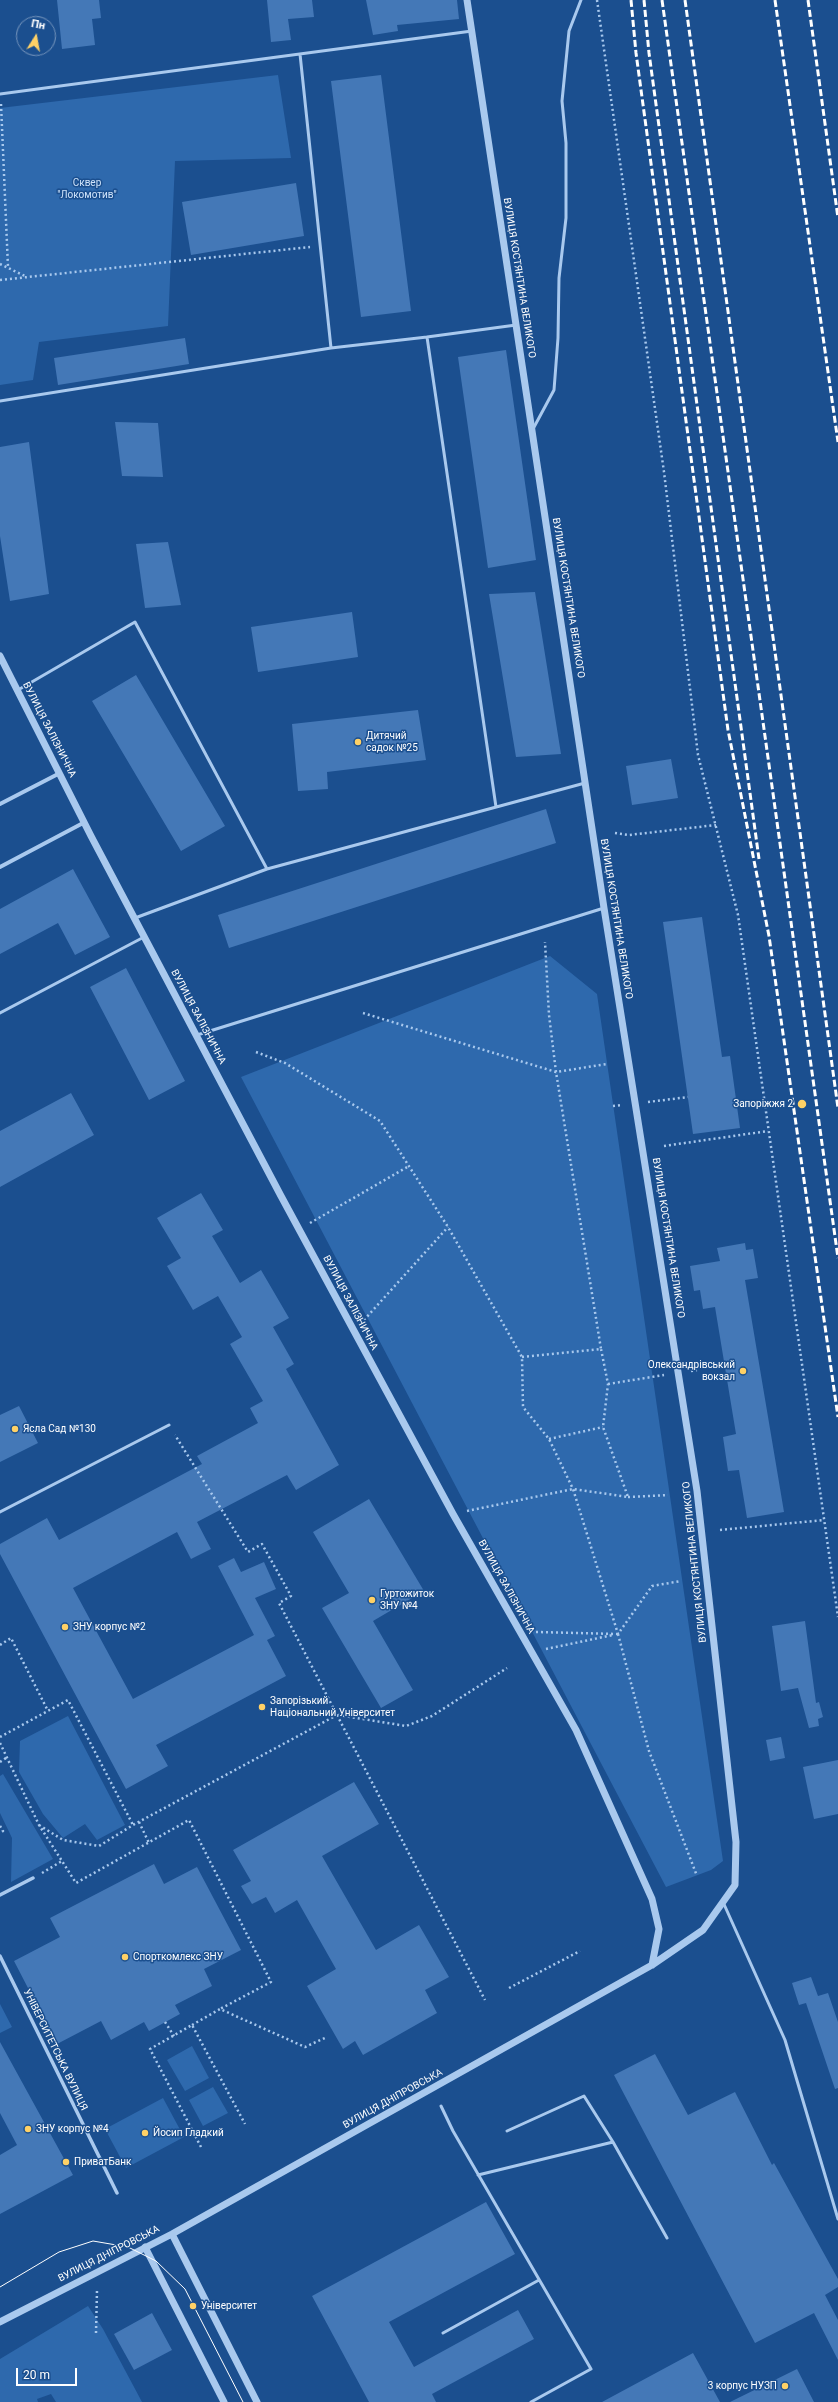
<!DOCTYPE html>
<html>
<head>
<meta charset="utf-8">
<style>
	body { margin:0 }
	#map { position:relative; width:838px; height:2402px; overflow:hidden; background:#1b4f8f; font-family:Roboto,sans-serif }
	canvas { display:block }
	.north { position:absolute; left:16px; top:16px; width:40px; height:40px; box-sizing:border-box; background:#1b4f8f; border:1px solid #7695bc; border-radius:50%; rotate:11deg; font-size:11px; font-weight:700; line-height:16px; text-align:center; color:#fff }
	.north::after { content:''; display:block; margin:auto; width:14px; height:18px; background:#ffd166; clip-path:polygon(50% 0,100% 100%,50% 72%,0 100%) }
	.scale { position:absolute; left:16px; top:2368px; width:61px; height:18px; box-sizing:border-box; border:2px solid #fff; border-top:0; padding-left:5px; font-size:12px; line-height:14px; white-space:nowrap; color:#fff; -webkit-text-stroke:3px #1b4f8f; paint-order:stroke }
</style>
</head>
<body>
<div id="map">
<canvas width="838" height="2402"></canvas>
<div class="north">Пн</div>
<div class="scale">20 m</div>
</div>
<script>
const context = document.querySelector('canvas').getContext('2d');
context.lineJoin = 'round';
function fillPath(path, color) { context.fillStyle = color; context.fill(path, 'evenodd'); }
const shape = rows => new Path2D(rows.map(r => 'M' + r).join(''));
function trace(path, color, width, dash) { context.strokeStyle = color; context.lineWidth = width; context.lineCap = dash ? 'butt' : 'round'; context.setLineDash(dash || []); context.stroke(path); }
function write(font, color, halo, rows, align = 'center') {
  context.font = font + ' Roboto,sans-serif'; context.lineWidth = 3; context.setLineDash([]); context.textBaseline = 'middle'; context.strokeStyle = halo; context.fillStyle = color; for (const [text, x, y, turn = 0] of rows) {
    context.save(); context.translate(x, y); context.rotate((+turn || 0) * Math.PI / 180); context.textAlign = isNaN(turn) ? turn : align; if (halo) context.strokeText(text, 0, 0); context.fillText(text, 0, 0); context.restore();
  }
}
const green = shape([
	[278,75,291,158,175,161,168,326,39,342,33,380,0,385,0,108],
	[550,956,597,994,723,1861,711,1870,666,1887,241,1077],
	[68,1716,125,1825,97,1840,85,1824,63,1838,43,1814,19,1772,20,1741],
	[3,1774,53,1859,11,1882,12,1838,0,1813,0,1776],
	[0,2004,12,2027,0,2033],
	[192,2046,209,2078,185,2091,167,2060],
	[213,2087,228,2113,203,2126,189,2100],
	[163,2098,184,2137,126,2168,105,2129],
	[88,2306,103,2329,142,2402,56,2402,51,2394,37,2399,38,2402,0,2402,0,2359]
]);
const building = shape([
	[57,0,99,0,101,18,92,19,95,45,62,49],
	[267,0,312,0,314,17,288,19,291,40,271,42],
	[366,0,457,0,459,19,397,25,398,31,373,35],
	[381,75,411,311,361,317,331,81],
	[296,183,304,236,191,255,182,202],
	[185,338,189,364,58,385,54,358],
	[506,350,536,560,488,568,458,357],
	[115,422,158,423,163,477,122,476],
	[29,442,49,594,10,601,0,536,0,447],
	[168,542,181,605,145,608,136,544],
	[535,592,561,754,516,757,489,594],
	[352,612,358,657,258,672,251,627],
	[136,675,225,826,181,851,92,701],
	[418,710,426,760,327,772,328,789,298,791,292,724],
	[671,759,678,798,632,805,626,766],
	[546,809,556,843,229,948,218,915],
	[73,869,110,937,75,955,58,923,0,954,0,909],
	[702,917,722,1057,730,1056,740,1128,693,1134,663,922],
	[126,968,185,1081,149,1100,90,987],
	[71,1093,94,1135,0,1187,0,1131],
	[201,1193,223,1230,212,1236,240,1283,261,1270,289,1318,273,1327,294,1364,286,1369,339,1465,296,1490,287,1475,197,1522,211,1549,191,1559,177,1532,73,1588,133,1699,254,1635,218,1566,234,1558,241,1572,264,1562,276,1589,255,1598,275,1636,267,1640,286,1676,156,1745,168,1766,126,1789,0,1554,0,1544,47,1518,59,1540,202,1464,197,1456,258,1423,250,1408,263,1401,230,1344,242,1337,218,1296,193,1310,167,1266,181,1258,157,1218],
	[745,1243,746,1250,753,1249,758,1278,745,1280,784,1512,747,1518,739,1470,728,1471,723,1437,736,1434,715,1307,703,1309,700,1290,694,1291,690,1266,720,1261,717,1248],
	[19,1406,38,1443,0,1462,0,1415],
	[369,1499,424,1591,373,1621,413,1690,381,1708,322,1608,349,1593,313,1532],
	[805,1621,816,1703,819,1702,823,1717,818,1719,819,1726,809,1728,798,1688,781,1691,772,1626],
	[781,1737,785,1758,770,1761,766,1740],
	[838,1760,838,1814,814,1819,803,1767],
	[354,1782,379,1824,322,1856,376,1950,419,1925,449,1977,425,1990,437,2013,363,2055,355,2041,343,2049,307,1986,336,1969,297,1900,275,1913,266,1897,252,1904,241,1886,251,1881,233,1850],
	[154,1864,164,1884,197,1867,241,1950,204,1969,212,1986,175,2005,180,2014,149,2031,144,2022,111,2040,101,2021,57,2044,14,1961,60,1937,50,1918],
	[811,1977,818,1996,828,1993,838,2022,838,2088,835,2089,806,2003,799,2005,792,1983],
	[0,2042,73,2175,0,2214,0,2155,17,2145,0,2113],
	[655,2054,688,2115,735,2092,772,2165,774,2163,838,2279,838,2287,825,2295,838,2320,838,2360,814,2313,755,2343,614,2075],
	[486,2202,515,2254,389,2322,414,2367,518,2310,534,2339,432,2394,436,2402,369,2402,312,2296],
	[152,2313,172,2350,134,2370,114,2334],
	[693,2353,720,2402,602,2402],
	[797,2369,814,2402,730,2402]
]);
const path = shape([
	[597,0,664,472,698,755,738,915,838,1617],
	[1,104,8,267],
	[0,264,27,277],
	[0,280,310,247],
	[615,833,629,835,716,825],
	[363,1013,556,1072,607,1064],
	[256,1052,285,1063,380,1121,448,1227,522,1357,523,1407,549,1439,573,1489,618,1634,652,1586,681,1581],
	[648,1102,688,1097],
	[613,1106,622,1105],
	[664,1146,768,1131],
	[310,1223,409,1166],
	[364,1320,448,1227],
	[522,1357,601,1349,556,1072,549,1015,545,942],
	[691,1371,697,1370],
	[608,1384,664,1375],
	[549,1439,603,1427],
	[628,1497,668,1495],
	[467,1511,573,1489,628,1497,603,1427,608,1384,601,1349],
	[720,1530,824,1520],
	[536,1632,618,1634],
	[618,1634,649,1751,697,1876],
	[0,1645,11,1638,48,1711],
	[546,1649,613,1635],
	[337,1715,485,2000],
	[338,1715,406,1726,432,1716,507,1668],
	[0,1737,68,1700,133,1825],
	[0,1743,39,1825,76,1883,189,1820,271,1982,220,2009],
	[0,1762,6,1758],
	[139,1822,149,1843],
	[39,1825,63,1840,99,1846,133,1825,337,1715,279,1603,291,1596,262,1544,248,1552,175,1435],
	[0,1826,3,1831,0,1833],
	[42,1873,62,1861],
	[509,1988,580,1951],
	[165,2022,174,2036],
	[192,2025,220,2009,305,2047,327,2037],
	[201,2147,150,2049,192,2025,245,2124],
	[96,2333,97,2290]
]);
const service = shape([
	[300,54,331,348,427,337],
	[0,94,472,31],
	[0,401,331,348],
	[533,429,554,390,558,338,559,278,566,218,566,143,562,101,569,31,581,0],
	[18,690,135,622,267,869],
	[496,807,427,337,516,325],
	[135,918,267,869,585,783],
	[0,1013,144,937],
	[197,1035,604,908],
	[0,1512,169,1425],
	[723,1902,785,2040,838,2219],
	[441,2106,453,2131,591,2369,531,2402],
	[613,2142,667,2238],
	[478,2175,613,2142,584,2096,507,2131],
	[443,2333,539,2280]
]);
const pedestrian = shape([
	[0,1895,33,1878],
	[0,1956,117,2193]
]);
const minor = shape([
	[0,804,60,773],
	[0,867,85,822]
]);
const tertiary = shape([
	[0,656,91,836,281,1196,453,1514,576,1730,652,1899,659,1929,652,1965],
	[172,2234,257,2402],
	[145,2247,224,2402],
	[0,2322,172,2234,652,1965,703,1930,735,1885,736,1842,697,1491,604,908,467,0]
]);
const tram = shape([
	[0,2287,59,2252,93,2241,128,2247,156,2261,185,2289,243,2402]
]);
const rail = shape([
	[631,0,636,53,728,730,769,936,838,1417],
	[644,0,649,53,759,859],
	[662,0,838,1258],
	[685,0,838,1108],
	[775,0,838,442],
	[808,0,838,218]
]);
const markers = [
	[358,742,4,"#ffd166"],
	[802,1104,5,"#ffd166"],
	[743,1371,4,"#ffd166"],
	[15,1429,4,"#ffd166"],
	[372,1600,4,"#ffd166"],
	[65,1627,4,"#ffd166"],
	[262,1707,4,"#ffd166"],
	[125,1957,4,"#ffd166"],
	[28,2129,4,"#ffd166"],
	[145,2133,4,"#ffd166"],
	[66,2162,4,"#ffd166"],
	[193,2306,4,"#ffd166"],
	[785,2386,4,"#ffd166"]
];
const parkNames = [
	["Сквер",87,183],
	["\"Локомотив\"",87,195]
];
const streetNames = [
	["ВУЛИЦЯ КОСТЯНТИНА ВЕЛИКОГО",519,278,81],
	["ВУЛИЦЯ КОСТЯНТИНА ВЕЛИКОГО",568,598,81],
	["ВУЛИЦЯ ЗАЛІЗНИЧНА",49,730,63],
	["ВУЛИЦЯ КОСТЯНТИНА ВЕЛИКОГО",616,919,81],
	["ВУЛИЦЯ ЗАЛІЗНИЧНА",198,1017,62],
	["ВУЛИЦЯ КОСТЯНТИНА ВЕЛИКОГО",668,1238,81],
	["ВУЛИЦЯ ЗАЛІЗНИЧНА",350,1303,62],
	["ВУЛИЦЯ КОСТЯНТИНА ВЕЛИКОГО",695,1562,-96],
	["ВУЛИЦЯ ЗАЛІЗНИЧНА",506,1587,61],
	["УНІВЕРСИТЕТСЬКА ВУЛИЦЯ",55,2050,64],
	["ВУЛИЦЯ ДНІПРОВСЬКА",393,2099,-29],
	["ВУЛИЦЯ ДНІПРОВСЬКА",109,2254,-27]
];
const poiNames = [
	["Дитячий",366,736],
	["садок №25",366,748],
	["Запоріжжя 2",793,1104,"right"],
	["Олександрівський",735,1365,"right"],
	["вокзал",735,1377,"right"],
	["Ясла Сад №130",23,1429],
	["Гуртожиток",380,1594],
	["ЗНУ №4",380,1606],
	["ЗНУ корпус №2",73,1627],
	["Запорізький",270,1701],
	["Національний Університет",270,1713],
	["Спорткомлекс ЗНУ",133,1957],
	["ЗНУ корпус №4",36,2129],
	["Йосип Гладкий",153,2133],
	["ПриватБанк",74,2162],
	["Університет",201,2306],
	["3 корпус НУЗП",777,2386,"right"]
];
fillPath(green, '#2e69ad');
fillPath(building, '#4478b7');
trace(path, '#a9c9ee', 2.5, [2, 3]);
trace(service, '#a9c9ee', 3);
trace(pedestrian, '#a9c9ee', 3.5);
trace(minor, '#a9c9ee', 4);
trace(tertiary, '#a9c9ee', 7);
trace(tram, '#fff', 1);
trace(rail, '#fff', 3, [7, 3]);
for (const [x, y, r, color] of markers) { const dot = new Path2D(); dot.arc(x, y, r, 0, 2 * Math.PI); context.fillStyle = color; context.fill(dot); trace(dot, '#1b4f8f', 1.5); }
write('10px', '#cfe3fa', '#1b4f8f', parkNames);
write('10px', '#fff', '#1b4f8f', streetNames);
write('10px', '#fff', '#1b4f8f', poiNames, 'left');
</script>
</body>
</html>
